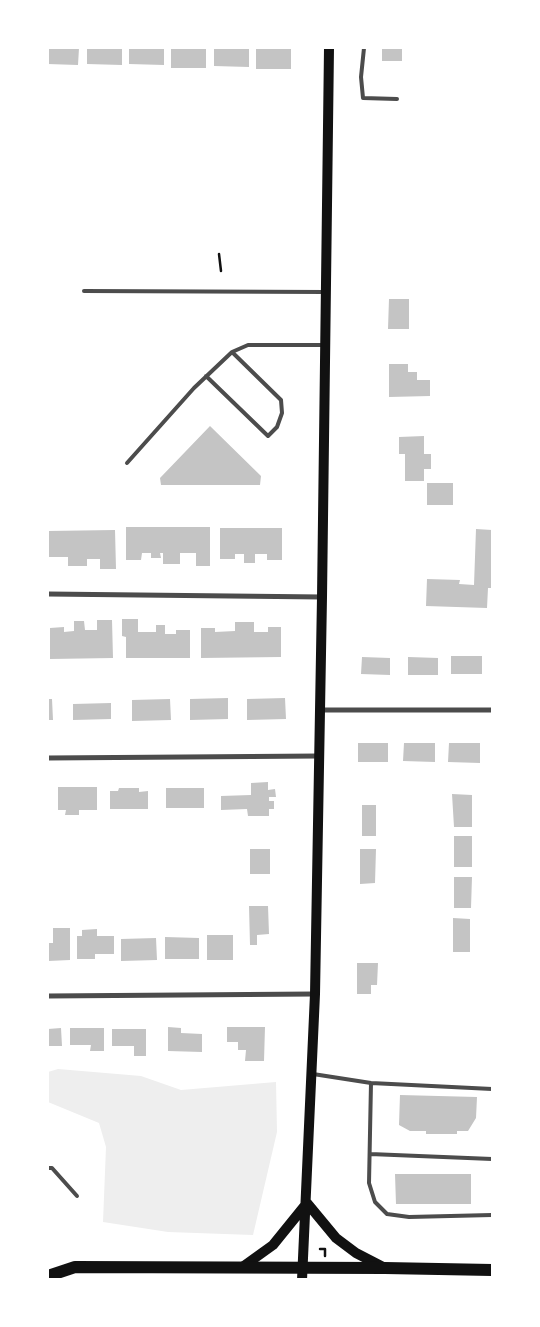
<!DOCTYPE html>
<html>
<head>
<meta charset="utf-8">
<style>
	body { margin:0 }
	#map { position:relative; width:540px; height:1327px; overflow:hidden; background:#fff; font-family:"Archivo Narrow",sans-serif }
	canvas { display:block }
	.frame { position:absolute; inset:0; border:49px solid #fff; pointer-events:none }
</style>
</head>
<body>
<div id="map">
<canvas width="540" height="1327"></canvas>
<div class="frame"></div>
</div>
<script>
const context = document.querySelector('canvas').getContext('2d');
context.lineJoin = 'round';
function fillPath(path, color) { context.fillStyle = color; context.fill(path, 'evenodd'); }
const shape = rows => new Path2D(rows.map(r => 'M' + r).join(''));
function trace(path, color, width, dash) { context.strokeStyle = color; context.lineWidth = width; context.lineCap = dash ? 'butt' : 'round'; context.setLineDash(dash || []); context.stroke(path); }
const green = shape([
	[58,1069,141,1076,181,1090,276,1082,277,1132,253,1235,168,1232,103,1222,106,1147,99,1123,48,1102,48,1072]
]);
const building = shape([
	[48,48,79,48,78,65,48,64],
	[87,48,122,48,122,65,87,64],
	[129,48,164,48,164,65,129,64],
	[171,48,206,48,206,68,171,68],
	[214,48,249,48,249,67,214,66],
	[256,48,291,48,291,69,256,69],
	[382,48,402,48,402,61,382,61],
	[389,299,409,299,409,329,388,329],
	[389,364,408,364,408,372,417,372,417,380,430,380,430,396,389,397],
	[210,426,261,476,260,485,161,485,160,478],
	[424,436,424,454,431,454,431,469,424,469,424,481,405,481,405,454,399,454,399,437],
	[427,483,453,483,453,505,427,505],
	[126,527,210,527,210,566,196,566,196,553,180,553,180,564,163,564,163,553,160,553,161,558,151,558,151,553,142,553,141,560,126,560],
	[220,528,282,528,282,560,267,560,267,554,255,554,255,563,244,563,244,554,235,554,235,559,220,559],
	[476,529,492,530,492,588,488,588,487,608,426,606,427,579,460,580,459,584,474,585],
	[115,530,116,569,100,569,100,559,87,559,87,566,68,566,68,557,48,557,48,531],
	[122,619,138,619,138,632,156,632,156,625,165,625,165,634,176,634,176,630,190,630,190,658,126,658,126,637,122,636],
	[97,620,112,620,113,658,50,659,50,628,64,627,64,632,74,631,74,621,84,621,85,630,97,630],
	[235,622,254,622,254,632,268,632,268,627,281,627,281,657,201,658,201,628,215,628,215,632,235,631],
	[451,656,482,656,482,674,451,674],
	[362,657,390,658,390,675,361,674],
	[408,657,438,658,438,675,408,675],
	[228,698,228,719,190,720,190,699],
	[285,698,286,719,247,720,247,699],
	[48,699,52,699,53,720,48,720],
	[170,699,171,720,132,721,132,700],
	[111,703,111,719,73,720,73,704],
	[358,743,388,743,388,762,358,762],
	[404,743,435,743,435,762,403,761],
	[449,743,480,743,480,763,448,762],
	[268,782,268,790,275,789,276,797,269,797,269,801,274,801,274,809,269,809,269,816,248,816,247,809,221,810,221,796,251,795,251,783],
	[58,787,97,787,97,810,79,810,79,815,65,815,66,810,58,810],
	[119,788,139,788,139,792,148,791,148,809,110,809,110,791,118,791],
	[166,788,204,788,204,808,166,808],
	[452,794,472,795,472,827,454,827],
	[362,805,376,805,376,836,362,836],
	[454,836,472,836,472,867,454,867],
	[250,849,270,849,270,874,250,874],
	[360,849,376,849,375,883,360,884],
	[454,877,472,877,471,908,454,908],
	[249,906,268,906,269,934,257,935,257,945,250,945],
	[453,918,470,919,470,952,453,952],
	[53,928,70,928,70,960,48,961,48,943,53,943],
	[97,929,97,936,114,936,114,954,95,954,95,959,77,959,77,936,82,936,82,930],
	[207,935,233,935,233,960,207,960],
	[165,937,199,938,199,959,165,959],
	[156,938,157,960,121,961,121,939],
	[357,963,378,963,377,985,371,985,371,994,357,994],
	[168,1027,181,1028,181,1033,202,1034,202,1052,168,1051],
	[227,1027,265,1027,264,1061,245,1061,246,1050,238,1050,238,1042,227,1042],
	[61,1028,62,1046,48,1046,48,1029],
	[70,1028,104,1028,104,1051,90,1051,91,1045,70,1045],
	[112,1029,146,1029,146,1056,134,1056,134,1046,112,1046],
	[400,1095,477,1097,476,1118,468,1131,457,1131,457,1134,426,1134,426,1131,410,1131,399,1125],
	[395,1174,471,1174,471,1204,396,1204]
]);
const path = shape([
	[219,254,221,271],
	[320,1249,325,1249,325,1256]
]);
const service = shape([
	[364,48,361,77,363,98,397,99],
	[84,291,325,292],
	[206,376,268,436,277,427,282,413,281,400,232,352],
	[127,463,194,388,232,352,248,345,323,345],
	[313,1074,371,1083,492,1089],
	[371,1083,369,1183,375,1202,387,1214,409,1217,492,1215],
	[370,1154,492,1159],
	[48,1168,52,1168,77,1196]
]);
const minor = shape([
	[48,594,322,597],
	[320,710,492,710],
	[48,758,319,756],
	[48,996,314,994]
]);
const secondary = shape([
	[307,1203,336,1238,356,1253,385,1268],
	[241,1268,273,1245,307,1203],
	[302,1280,315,994,322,597,329,48]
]);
const primary = shape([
	[48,1276,75,1267,385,1268,492,1270]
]);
fillPath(green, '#eee');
fillPath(building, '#c4c4c4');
trace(path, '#111', 2.5);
trace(service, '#4c4c4c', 4);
trace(minor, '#4c4c4c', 5);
trace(secondary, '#111', 10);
trace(primary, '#111', 12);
</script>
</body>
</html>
